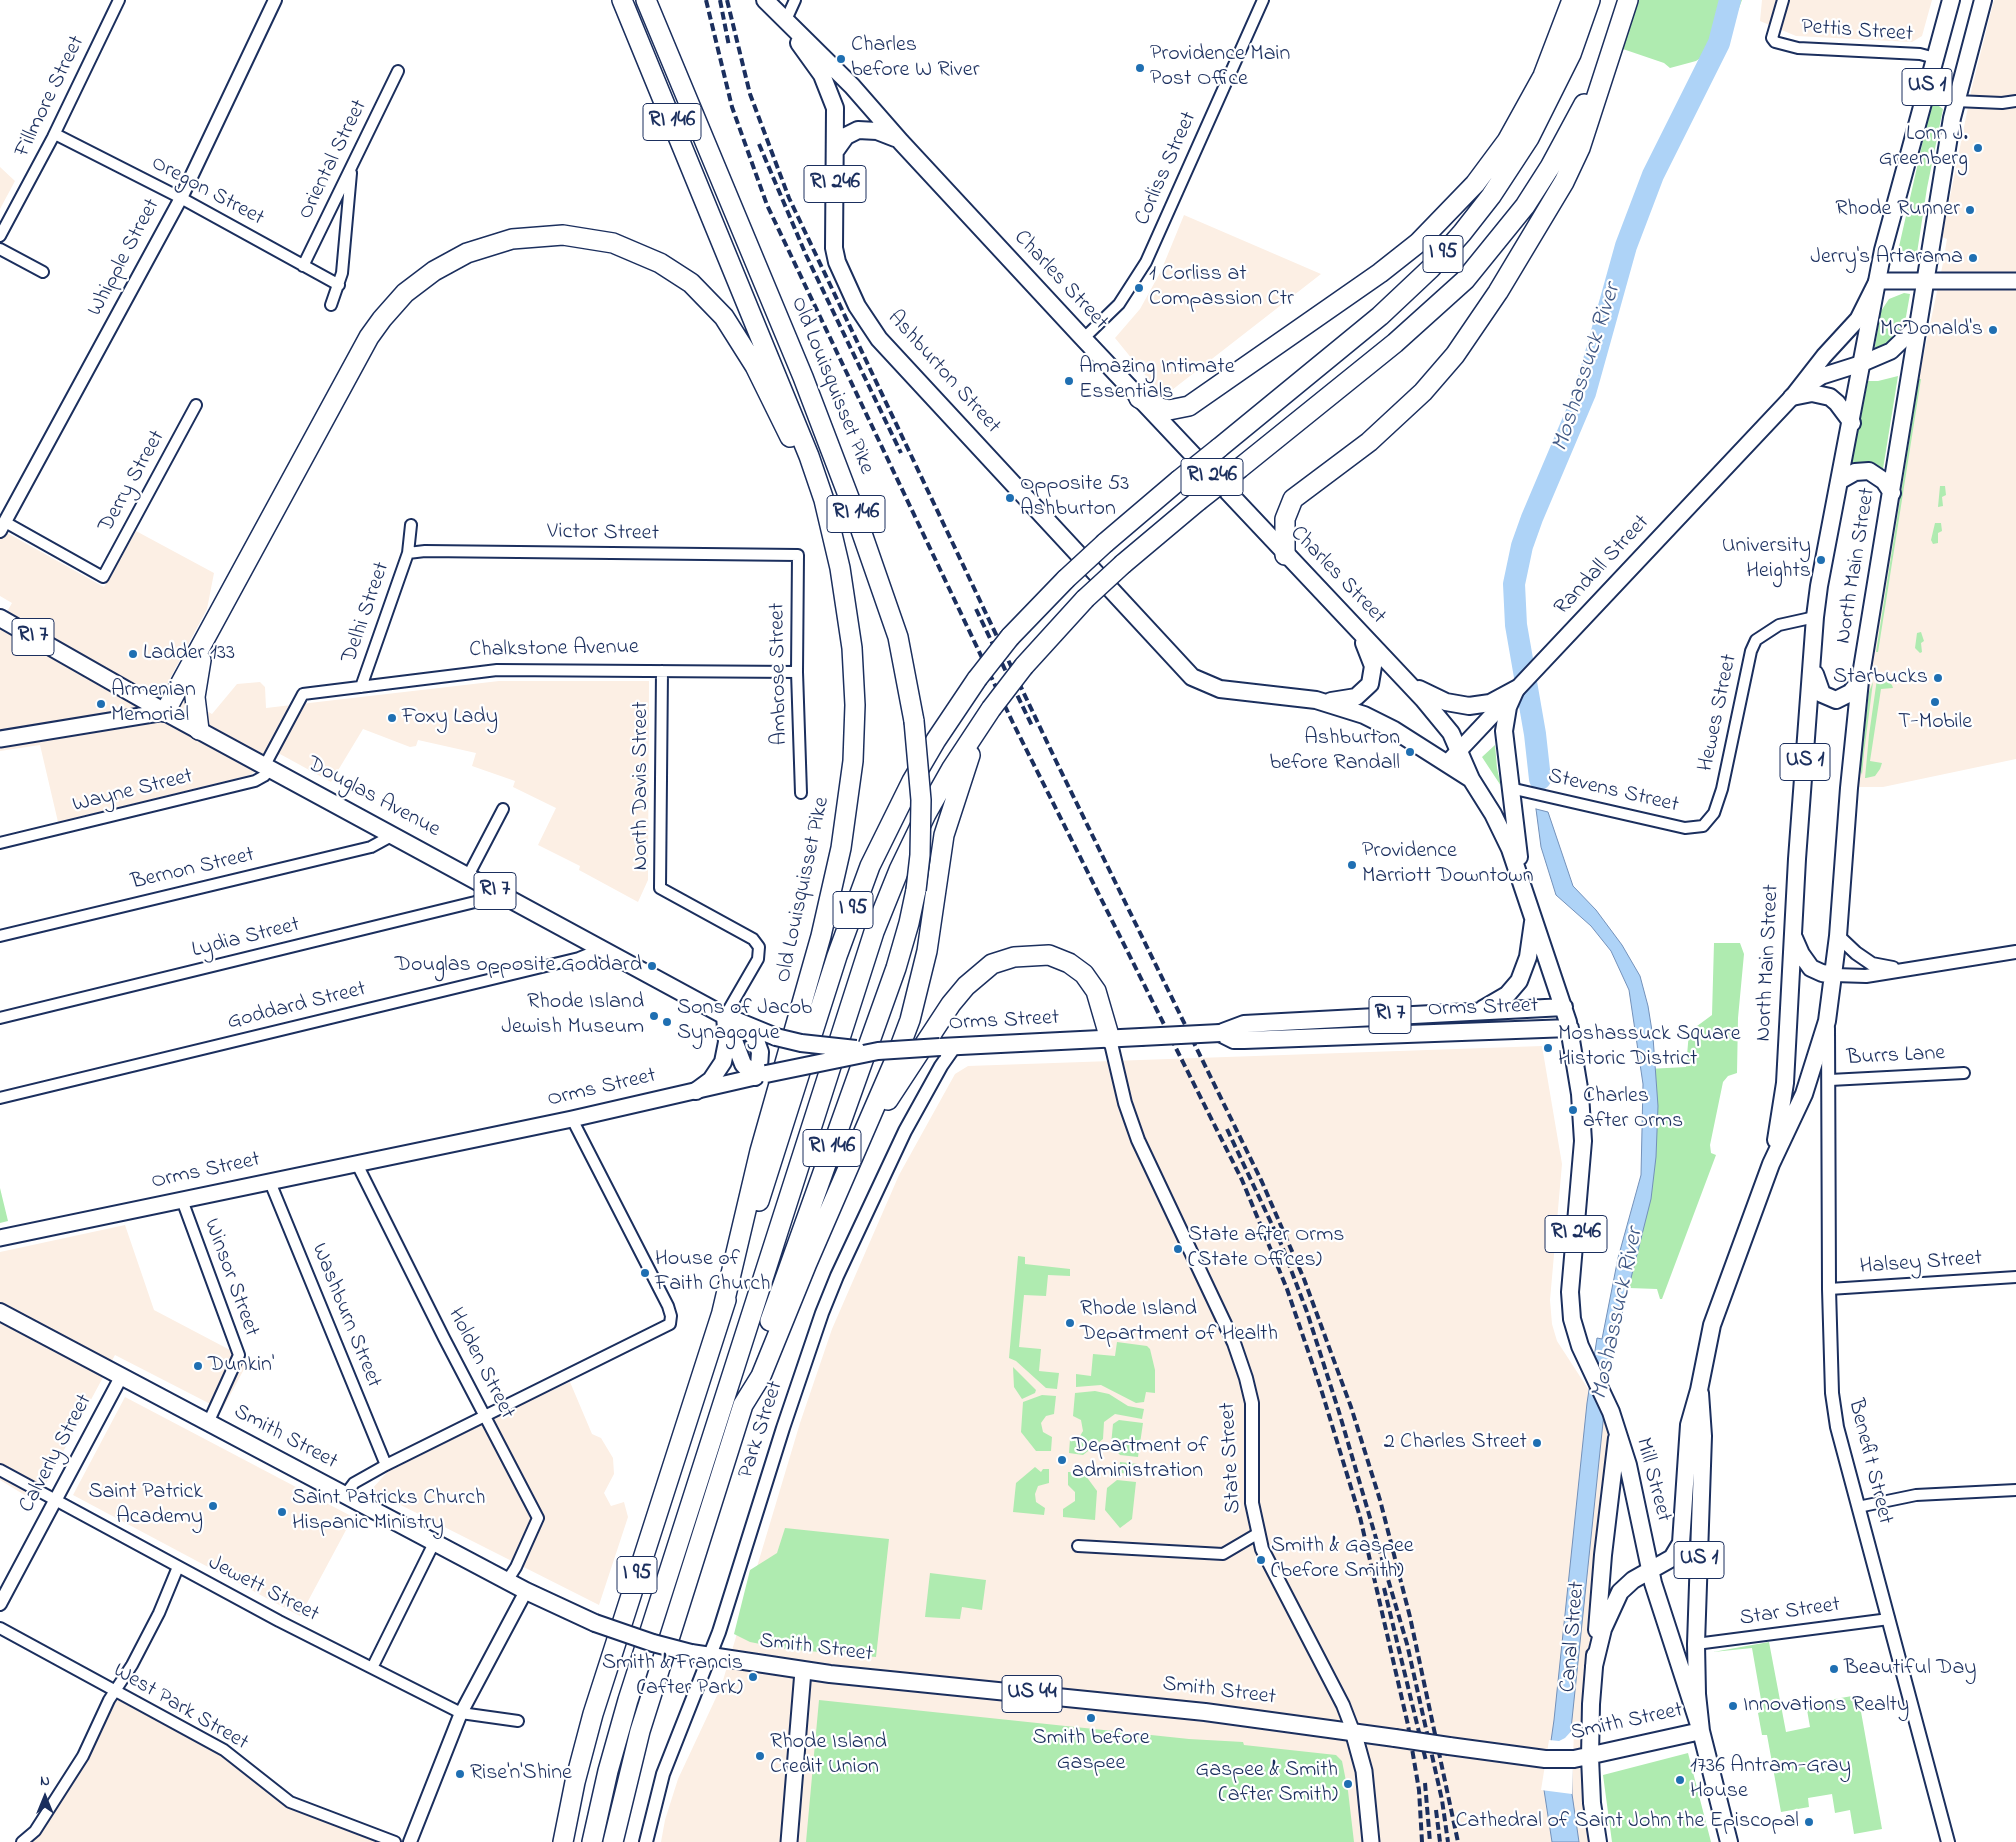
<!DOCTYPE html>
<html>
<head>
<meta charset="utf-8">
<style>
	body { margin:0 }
	#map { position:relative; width:2016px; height:1842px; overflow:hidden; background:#fff; font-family:"Indie Flower",sans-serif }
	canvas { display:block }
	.north { position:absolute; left:20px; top:1772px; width:50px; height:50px; -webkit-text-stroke:4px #fff; paint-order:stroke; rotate:0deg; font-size:14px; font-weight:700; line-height:20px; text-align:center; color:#1b2f5e }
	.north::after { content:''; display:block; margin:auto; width:18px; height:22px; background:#1b2f5e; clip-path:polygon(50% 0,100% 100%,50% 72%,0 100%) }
</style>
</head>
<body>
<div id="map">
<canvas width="2016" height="1842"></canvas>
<div class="north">N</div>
</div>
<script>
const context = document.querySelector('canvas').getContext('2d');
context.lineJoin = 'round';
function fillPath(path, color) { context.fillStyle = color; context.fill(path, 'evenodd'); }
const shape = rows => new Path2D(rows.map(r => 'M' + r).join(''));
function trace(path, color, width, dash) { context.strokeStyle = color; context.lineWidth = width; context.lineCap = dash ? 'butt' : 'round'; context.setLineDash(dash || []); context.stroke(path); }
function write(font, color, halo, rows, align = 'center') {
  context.font = font + ' "Indie Flower",sans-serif'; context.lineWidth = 4.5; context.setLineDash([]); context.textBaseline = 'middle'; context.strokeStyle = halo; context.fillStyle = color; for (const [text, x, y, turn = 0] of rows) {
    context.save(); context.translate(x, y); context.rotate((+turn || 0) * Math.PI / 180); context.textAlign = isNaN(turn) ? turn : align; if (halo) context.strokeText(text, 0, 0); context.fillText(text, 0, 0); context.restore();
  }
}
const built = shape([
	[1762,0,1932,0,1922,36,1912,42,1796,36,1760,21],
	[1994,0,2016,0,2016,759,1883,787,1850,787,1890,513,1943,263,1947,239,1942,237,1972,87],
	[0,167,15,181,0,209],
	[1184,215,1321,274,1163,397,1115,338,1140,309,1161,271],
	[0,529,104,587,136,531,214,573,207,609,165,688,212,714,237,684,260,682,265,687,266,708,499,681,649,681,648,880,638,902,579,870,580,866,538,845,556,808,513,787,515,781,472,766,476,753,418,740,416,746,410,747,363,729,331,782,280,754,250,775,58,822,40,745,0,751,0,624,12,603,0,596],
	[1542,1046,1562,1164,1550,1300,1552,1324,1557,1341,1620,1438,1589,1812,1595,1842,661,1842,665,1820,678,1779,721,1687,800,1423,832,1329,899,1175,955,1074,968,1066],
	[125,1225,154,1310,249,1360,222,1410,115,1355,36,1502,0,1480,0,1252],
	[570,1382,592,1434,601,1438,613,1458,614,1474,604,1493,611,1506,624,1502,628,1517,599,1605,371,1490,391,1468,495,1416],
	[125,1397,353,1517,300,1616,73,1495],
	[118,1695,213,1745,284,1798,391,1842,30,1842,46,1826]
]);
const green = shape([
	[1631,0,1742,0,1727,40,1696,61,1670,68,1664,63,1617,47],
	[1932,101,1943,109,1927,188,1917,253,1898,251],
	[1904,293,1910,294,1904,328,1883,348,1874,352,1881,311,1889,299],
	[1898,376,1883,469,1851,465,1868,381,1878,381],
	[1919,379,1921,379,1878,652,1876,652],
	[1940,486,1945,486,1946,495,1942,497,1943,506,1938,507],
	[1935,523,1941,523,1942,531,1938,533,1938,543,1933,544,1931,540],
	[1921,632,1924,641,1921,643,1922,652,1920,653,1915,648,1917,633],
	[1877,679,1886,679,1892,685,1893,688,1881,689,1870,761,1882,763,1880,769,1875,776,1866,778,1865,778,1869,735],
	[1873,682,1864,753,1862,775,1860,769,1869,692],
	[1495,745,1497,768,1501,786,1482,757],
	[1714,943,1740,943,1744,954,1738,1018,1737,1073,1728,1076,1723,1082,1710,1145,1711,1153,1716,1155,1662,1299,1660,1299,1657,1289,1629,1288,1639,1236,1648,1069,1686,1067,1689,1032,1712,1015],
	[0,1188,8,1221,0,1223],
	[1018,1256,1025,1257,1025,1264,1070,1269,1070,1276,1048,1275,1046,1296,1024,1295,1019,1347,1041,1349,1039,1371,1059,1373,1057,1389,1046,1388,1016,1361,1009,1358],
	[1117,1342,1147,1346,1150,1349,1155,1370,1155,1393,1146,1392,1144,1402,1136,1403,1101,1385,1076,1387,1076,1374,1091,1376,1093,1354,1115,1356],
	[1013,1367,1036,1390,1035,1393,1022,1399,1014,1387],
	[1095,1391,1109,1394,1128,1406,1144,1409,1142,1419,1115,1414,1104,1422,1103,1439,1083,1455,1069,1453,1070,1439,1080,1436,1083,1431,1081,1420,1073,1416,1075,1393],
	[1042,1395,1056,1396,1054,1414,1046,1416,1041,1423,1043,1432,1052,1437,1051,1451,1036,1451,1021,1432,1023,1402],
	[1119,1420,1143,1423,1138,1457,1120,1455,1111,1445,1113,1424],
	[1120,1462,1138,1464,1137,1474,1119,1473],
	[1035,1467,1041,1472,1043,1469,1049,1469,1049,1483,1038,1486,1035,1494,1036,1502,1045,1508,1044,1515,1013,1512,1016,1483],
	[1068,1472,1072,1472,1072,1476,1078,1476,1078,1472,1083,1472,1097,1491,1095,1520,1063,1517,1063,1509,1075,1501,1075,1492,1068,1485],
	[1117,1480,1136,1482,1132,1519,1120,1528,1105,1510,1107,1488],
	[785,1528,889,1539,876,1657,786,1649,750,1642,734,1634,750,1570,777,1553],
	[930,1573,986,1580,982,1610,962,1607,960,1619,925,1617],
	[1769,1642,1786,1732,1810,1727,1806,1704,1858,1695,1882,1829,1854,1834,1850,1810,1835,1813,1832,1794,1808,1798,1809,1807,1781,1812,1767,1735,1762,1735,1758,1713,1763,1711,1752,1648,1713,1652],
	[819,1700,1189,1739,1243,1742,1244,1745,1336,1755,1342,1761,1348,1791,1354,1842,806,1842],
	[1688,1753,1711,1842,1612,1842,1603,1775]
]);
const water = shape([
	[1536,809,1548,812,1573,886,1596,910,1622,945,1640,976,1648,1006,1653,1037,1658,1106,1656,1157,1651,1199,1609,1365,1571,1729,1572,1794,1579,1842,1552,1842,1544,1790,1554,1720,1587,1403,1597,1338,1602,1339,1618,1258,1641,1175,1643,1084,1629,990,1611,951,1591,926,1556,895,1541,847,1536,809]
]);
const pier = shape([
	[1574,1728,1572,1794,1541,1790,1549,1740,1559,1741,1565,1738]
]);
const river = shape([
	[1540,779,1535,734,1516,625,1514,584,1522,546,1532,518,1585,393,1626,246,1653,175,1719,43,1730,0]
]);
const minor = shape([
	[1783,0,1772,38,1775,42,1798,48,1920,54,1935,58],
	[785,22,795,0],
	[1956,101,2002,103,2016,101],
	[55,134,181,198,339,285],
	[0,236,53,137,119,0],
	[0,249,43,272],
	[303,266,398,71],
	[331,305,342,273,351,173],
	[1083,339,1119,304,1146,262,1263,0],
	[5,522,103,577,196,405],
	[408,553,425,551,798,555,797,672,801,793],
	[662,671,660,888,753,939,759,947,758,959,725,1016],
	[361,687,408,553,411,525],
	[265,765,303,694,497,670,797,672],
	[1510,788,1685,828,1703,826,1714,813,1722,789,1751,651,1756,640,1779,625,1815,617],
	[0,843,255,781,264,776,271,769],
	[468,876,503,809],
	[0,936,371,847,393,835],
	[0,1018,475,902,499,892],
	[1830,1080,1964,1073],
	[0,1098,579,958,601,949],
	[357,1164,444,1338,538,1518,516,1567,507,1581],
	[270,1182,386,1465],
	[182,1200,239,1355,208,1423],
	[1829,1289,2016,1277],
	[0,1470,279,1621,461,1713,518,1721],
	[345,1495,354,1483,386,1465,670,1324,671,1316,668,1306,572,1119],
	[1858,1507,1916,1495,2016,1490],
	[1078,1546,1223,1554,1257,1534],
	[0,1628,224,1750,290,1802,395,1842],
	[1696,1644,1889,1619],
	[373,1666,434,1543],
	[22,1842,35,1831,83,1756,109,1700,132,1665,159,1613,178,1567]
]);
const tertiary = shape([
	[0,531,181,198,275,0],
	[1838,936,1856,953,1872,964,1893,968],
	[1834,975,1866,976,2016,952],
	[1828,1028,1829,1289,1832,1393,1837,1427,1948,1842],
	[1110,1039,1125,1103,1138,1140,1234,1343,1246,1378,1252,1403,1252,1503,1262,1549,1343,1705,1353,1731],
	[0,1604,121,1377],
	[410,1842,461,1713,526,1591],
	[646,1842,663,1774,719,1632,783,1428,822,1313,837,1276,905,1131,941,1066,955,1046]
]);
const secondary = shape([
	[1805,387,1822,376,1863,363,1891,351,1918,325],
	[0,739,165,712],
	[1451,759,1792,397,1824,356,1858,319,1877,281,2016,281],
	[0,1238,572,1119,755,1077],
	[1353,1731,1364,1771,1371,1842],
	[789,1842,803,1671]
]);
const primary = shape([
	[765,0,852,86,901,142,1081,336,1423,699,1451,733,1471,779,1493,814,1510,849,1568,1022,1580,1094,1583,1141,1570,1292,1572,1319,1580,1346,1611,1412,1628,1465,1653,1583,1701,1731],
	[799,43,822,75,835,108,834,248,837,262,857,306,879,339,1192,677,1220,689,1316,700,1364,715,1394,730,1471,779],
	[836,150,846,136,858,130,877,131,895,138],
	[1792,397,1812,393,1830,397,1837,403,1852,423],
	[1839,481,1855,472,1869,471,1884,481,1892,493],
	[0,618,165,712,725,1016,776,1037],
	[1815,674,1822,694,1836,700,1850,693,1860,681],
	[1419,689,1446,702,1469,706,1490,703,1516,689],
	[1516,689,1508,707,1504,731,1519,857],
	[1331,701,1356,697,1370,684,1373,666,1364,643],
	[1794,938,1801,954,1811,968,1822,973,1834,975],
	[1564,1007,1244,1024,1220,1033,1234,1040,1244,1040,1570,1028],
	[1483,1009,1507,995,1519,981,1528,957,1533,922],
	[744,1025,755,1038,760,1052,759,1067,755,1077],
	[730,1030,743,1064,755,1077],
	[940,1047,1141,1037],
	[696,1091,711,1080,723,1062,727,1042,725,1016],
	[1776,1140,1785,1083,1797,859,1815,617,1819,586,1883,250,1951,0],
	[0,1312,526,1591,595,1623],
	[1700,1393,1703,1436,1696,1644,1697,1694,1701,1731,1729,1842],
	[1597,1630,1603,1555,1617,1438],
	[691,1653,830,1674,1205,1712,1395,1738],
	[1595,1655,1591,1704,1590,1757,1592,1803,1598,1842],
	[1594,1666,1603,1629,1620,1592,1633,1580,1672,1558,1681,1543,1689,1425,1699,1390,1712,1325,1771,1164,1804,1094,1827,1021,1838,936,1849,788,1860,681,1952,118,1983,0],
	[1449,1746,1545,1759,1574,1759,1701,1731]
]);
const motorway = shape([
	[622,0,809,456,824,500,840,568,852,648,855,705,853,761,841,848,821,936,760,1151,722,1312],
	[646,0,803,377,856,516,898,637,914,721],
	[1139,398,1156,407,1169,410,1189,406,1380,273,1418,243,1475,184,1507,141,1543,76,1572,0],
	[1219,448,1380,316,1431,268,1462,233,1491,196,1529,138,1571,54,1590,0],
	[1240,468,1395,343,1465,280,1525,206,1550,167,1584,104],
	[1105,543,1179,480],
	[1285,555,1285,519,1293,499,1369,442,1423,392,1455,355,1498,292,1564,182,1580,148,1628,0],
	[1123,564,1198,501],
	[1010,637,1066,579],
	[1024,666,1085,599],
	[165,712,369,337,382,319,405,293,434,271,467,253,512,239,563,235,613,243,660,263,691,283,724,317,755,366,790,437],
	[199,730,195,697,201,660],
	[888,1100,951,1004,966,986,992,964,1014,957,1049,955,1069,963,1084,974,1096,991,1110,1039],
	[759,1201,837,956,870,866,912,781,936,740,977,679],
	[770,1321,896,968,909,923,916,890],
	[563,1842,575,1782,593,1714,726,1300],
	[592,1842,608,1771,628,1700,874,932,899,870,926,814,952,768,991,709],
	[613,1842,640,1731,743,1405,761,1376,807,1263,895,1060,910,1020,927,951,944,835,970,755]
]);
const rail = shape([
	[706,0,732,107,767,205,1013,723,1242,1180,1287,1289,1321,1389,1360,1517,1408,1725,1419,1790,1422,1842],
	[720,0,729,46],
	[727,0,750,94,789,198,1056,761,1262,1182,1304,1279,1351,1407,1380,1500,1410,1617,1458,1842],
	[759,144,806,255,901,453],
	[976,609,1033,728],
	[1227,1129,1282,1246,1307,1312,1339,1412,1407,1644,1442,1800,1448,1842],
	[1384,1588,1426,1761],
	[1425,1783,1430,1842],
	[1436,1810,1440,1842]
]);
const primaryBridge = shape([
	[776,1037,801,1043,856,1049],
	[1141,1037,1220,1033],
	[766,1074,878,1051,940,1047],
	[595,1623,653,1643,691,1653],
	[1395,1738,1449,1746]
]);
const motorwayBridge = shape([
	[1179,480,1219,448],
	[1198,501,1240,468],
	[1066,579,1105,543],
	[1085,599,1123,564],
	[977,679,1010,637],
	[991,709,1024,666],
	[914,721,921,800,920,855,916,890]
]);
const markers = [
	[841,59,5,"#1f6fb2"],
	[1140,68,5,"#1f6fb2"],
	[1978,148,5,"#1f6fb2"],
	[1970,210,5,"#1f6fb2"],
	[1973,258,5,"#1f6fb2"],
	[1139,288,5,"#1f6fb2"],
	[1993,330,5,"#1f6fb2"],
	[1069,381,5,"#1f6fb2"],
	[1010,498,5,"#1f6fb2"],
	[1821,560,5,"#1f6fb2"],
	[133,654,5,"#1f6fb2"],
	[1938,678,5,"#1f6fb2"],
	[1935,702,5,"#1f6fb2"],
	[101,704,5,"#1f6fb2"],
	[392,718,5,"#1f6fb2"],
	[1410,752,5,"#1f6fb2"],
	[1352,865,5,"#1f6fb2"],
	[652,966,5,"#1f6fb2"],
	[654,1016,5,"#1f6fb2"],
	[667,1022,5,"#1f6fb2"],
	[1548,1048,5,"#1f6fb2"],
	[1573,1110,5,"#1f6fb2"],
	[1178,1249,5,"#1f6fb2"],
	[645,1273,5,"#1f6fb2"],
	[1070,1323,5,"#1f6fb2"],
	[198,1366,5,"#1f6fb2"],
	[1537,1443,5,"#1f6fb2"],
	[1062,1460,5,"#1f6fb2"],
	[213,1506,5,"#1f6fb2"],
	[282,1512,5,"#1f6fb2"],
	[1261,1560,5,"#1f6fb2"],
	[1834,1669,5,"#1f6fb2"],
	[753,1677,5,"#1f6fb2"],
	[1733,1706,5,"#1f6fb2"],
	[1091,1718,5,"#1f6fb2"],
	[760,1756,5,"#1f6fb2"],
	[460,1774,5,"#1f6fb2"],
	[1680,1780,5,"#1f6fb2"],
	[1348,1784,5,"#1f6fb2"],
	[1809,1822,5,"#1f6fb2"]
];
const shields = [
	[1927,87,50],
	[672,122,58],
	[835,184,62],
	[1443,254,40],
	[1212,477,62],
	[856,514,58],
	[33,637,42],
	[1805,762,50],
	[495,891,42],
	[853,910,40],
	[1390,1015,42],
	[832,1148,58],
	[1576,1234,62],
	[1699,1560,50],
	[637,1575,40],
	[1032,1694,60]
];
const shieldNames = [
	["US 1",1927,87],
	["RI 146",672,122],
	["RI 246",835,184],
	["I 95",1443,254],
	["RI 246",1212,477],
	["RI 146",856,514],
	["RI 7",33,637],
	["US 1",1805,762],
	["RI 7",495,891],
	["I 95",853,910],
	["RI 7",1390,1015],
	["RI 146",832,1148],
	["RI 246",1576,1234],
	["US 1",1699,1560],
	["I 95",637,1575],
	["US 44",1032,1694]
];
const streetNames = [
	["Pettis Street",1857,32,4],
	["Fillmore Street",51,97,-64],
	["Oriental Street",334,160,-64],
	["Corliss Street",1167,169,-66],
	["Oregon Street",207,192,28],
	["Whipple Street",125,258,-62],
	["Charles Street",1060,281,47],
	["Ashburton Street",943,373,48],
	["Old Louisquisset Pike",831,386,68],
	["Derry Street",133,482,-61],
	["Victor Street",603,534,1],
	["Randall Street",1603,566,-47],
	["North Main Street",1857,566,-81],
	["Charles Street",1337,576,46],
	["Delhi Street",367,613,-71],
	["Chalkstone Avenue",554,650,-1],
	["Ambrose Street",780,674,-91],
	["Hewes Street",1719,713,-78],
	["North Davis Street",642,786,-90],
	["Wayne Street",133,792,-14],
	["Stevens Street",1613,792,13],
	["Douglas Avenue",373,798,28],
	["Bernon Street",193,870,-13],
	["Old Louisquisset Pike",804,890,-78],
	["Lydia Street",246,939,-14],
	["North Main Street",1769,963,-87],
	["Goddard Street",297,1007,-14],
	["Orms Street",1483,1009,-2],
	["Orms Street",1004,1022,-3],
	["Burrs Lane",1896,1057,-3],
	["Orms Street",602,1089,-13],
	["Orms Street",206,1172,-12],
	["Halsey Street",1921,1264,-4],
	["Winsor Street",230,1278,70],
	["Washburn Street",345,1316,68],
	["Holden Street",480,1364,63],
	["Park Street",762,1430,-72],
	["Smith Street",285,1438,28],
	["Calverly Street",57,1454,-62],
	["State Street",1232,1458,-93],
	["Benefit Street",1869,1462,76],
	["Mill Street",1652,1480,75],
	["Jewett Street",263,1590,27],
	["Star Street",1790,1613,-8],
	["Canal Street",1574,1637,-85],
	["Smith Street",816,1649,7],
	["Smith Street",1219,1692,7],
	["West Park Street",180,1708,30],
	["Smith Street",1627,1723,-12]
];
const poiNames = [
	["Charles",851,46],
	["before W River",851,71],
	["Providence Main",1150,55],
	["Post Office",1150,80],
	["Lonn J.",1968,135,"right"],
	["Greenberg",1968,160,"right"],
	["Rhode Runner",1960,210,"right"],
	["Jerry's Artarama",1963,258,"right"],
	["1 Corliss at",1149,275],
	["Compassion Ctr",1149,300],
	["McDonald's",1983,330,"right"],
	["Amazing Intimate",1079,368],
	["Essentials",1079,393],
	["Opposite 53",1020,485],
	["Ashburton",1020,510],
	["University",1811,547,"right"],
	["Heights",1811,572,"right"],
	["Ladder 133",143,654],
	["Starbucks",1928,678,"right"],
	["Armenian",111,691],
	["Memorial",111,716],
	["Foxy Lady",402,718],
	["T-Mobile",1935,723,"center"],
	["Ashburton",1400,739,"right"],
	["before Randall",1400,764,"right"],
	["Providence",1362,852],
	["Marriott Downtown",1362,877],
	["Douglas opposite Goddard",642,966,"right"],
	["Rhode Island",644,1003,"right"],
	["Jewish Museum",644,1028,"right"],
	["Sons of Jacob",677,1009],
	["Synagogue",677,1034],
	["Moshassuck Square",1558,1035],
	["Historic District",1558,1060],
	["Charles",1583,1097],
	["after Orms",1583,1122],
	["State after Orms",1188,1236],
	["(State Offices)",1188,1261],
	["House of",655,1260],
	["Faith Church",655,1285],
	["Rhode Island",1080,1310],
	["Department of Health",1080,1335],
	["Dunkin'",208,1366],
	["2 Charles Street",1527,1443,"right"],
	["Department of",1072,1447],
	["administration",1072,1472],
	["Saint Patrick",203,1493,"right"],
	["Academy",203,1518,"right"],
	["Saint Patricks Church",292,1499],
	["Hispanic Ministry",292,1524],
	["Smith & Gaspee",1271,1547],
	["(before Smith)",1271,1572],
	["Smith & Francis",743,1664,"right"],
	["(after Park)",743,1689,"right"],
	["Beautiful Day",1844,1669],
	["Innovations Realty",1743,1706],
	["Smith before",1091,1739,"center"],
	["Gaspee",1091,1764,"center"],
	["Rhode Island",770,1743],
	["Credit Union",770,1768],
	["1736 Antram-Gray",1690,1767],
	["House",1690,1792],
	["Gaspee & Smith",1338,1771,"right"],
	["(after Smith)",1338,1796,"right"],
	["Rise'n'Shine",470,1774],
	["Cathedral of Saint John the Episcopal",1799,1822,"right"]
];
const waterNames = [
	["Moshassuck River",1588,368,-72],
	["Moshassuck River",1619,1314,-78]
];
fillPath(built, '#fcefe4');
fillPath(green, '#afebb0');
fillPath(water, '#aed3f7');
trace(water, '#7391ba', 1);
fillPath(pier, '#fff');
trace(river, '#aed3f7', 22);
trace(minor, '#1b2f5e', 14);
trace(tertiary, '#1b2f5e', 16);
trace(secondary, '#1b2f5e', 19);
trace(primary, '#1b2f5e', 20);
trace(motorway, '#1b2f5e', 22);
trace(minor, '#fff', 10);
trace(tertiary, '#fff', 12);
trace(secondary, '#fff', 15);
trace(primary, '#fff', 16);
trace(motorway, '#fff', 19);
trace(rail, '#1b2f5e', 4, [8, 4]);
trace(primaryBridge, '#1b2f5e', 20, []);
trace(motorwayBridge, '#1b2f5e', 22, []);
trace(primaryBridge, '#fff', 16);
trace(motorwayBridge, '#fff', 19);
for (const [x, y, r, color] of markers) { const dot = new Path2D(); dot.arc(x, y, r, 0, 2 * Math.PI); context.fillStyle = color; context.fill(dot); trace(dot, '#fff', 2); }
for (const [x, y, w] of shields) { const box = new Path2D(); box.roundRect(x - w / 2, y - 18.5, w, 37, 4); context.fillStyle = '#fff'; context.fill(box); trace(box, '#1b2f5e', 1); }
write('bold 21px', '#1b2f5e', null, shieldNames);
write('22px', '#1b2f5e', '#fff', streetNames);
write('22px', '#1b2f5e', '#fff', poiNames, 'left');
write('italic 24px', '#405884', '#fff', waterNames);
</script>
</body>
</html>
